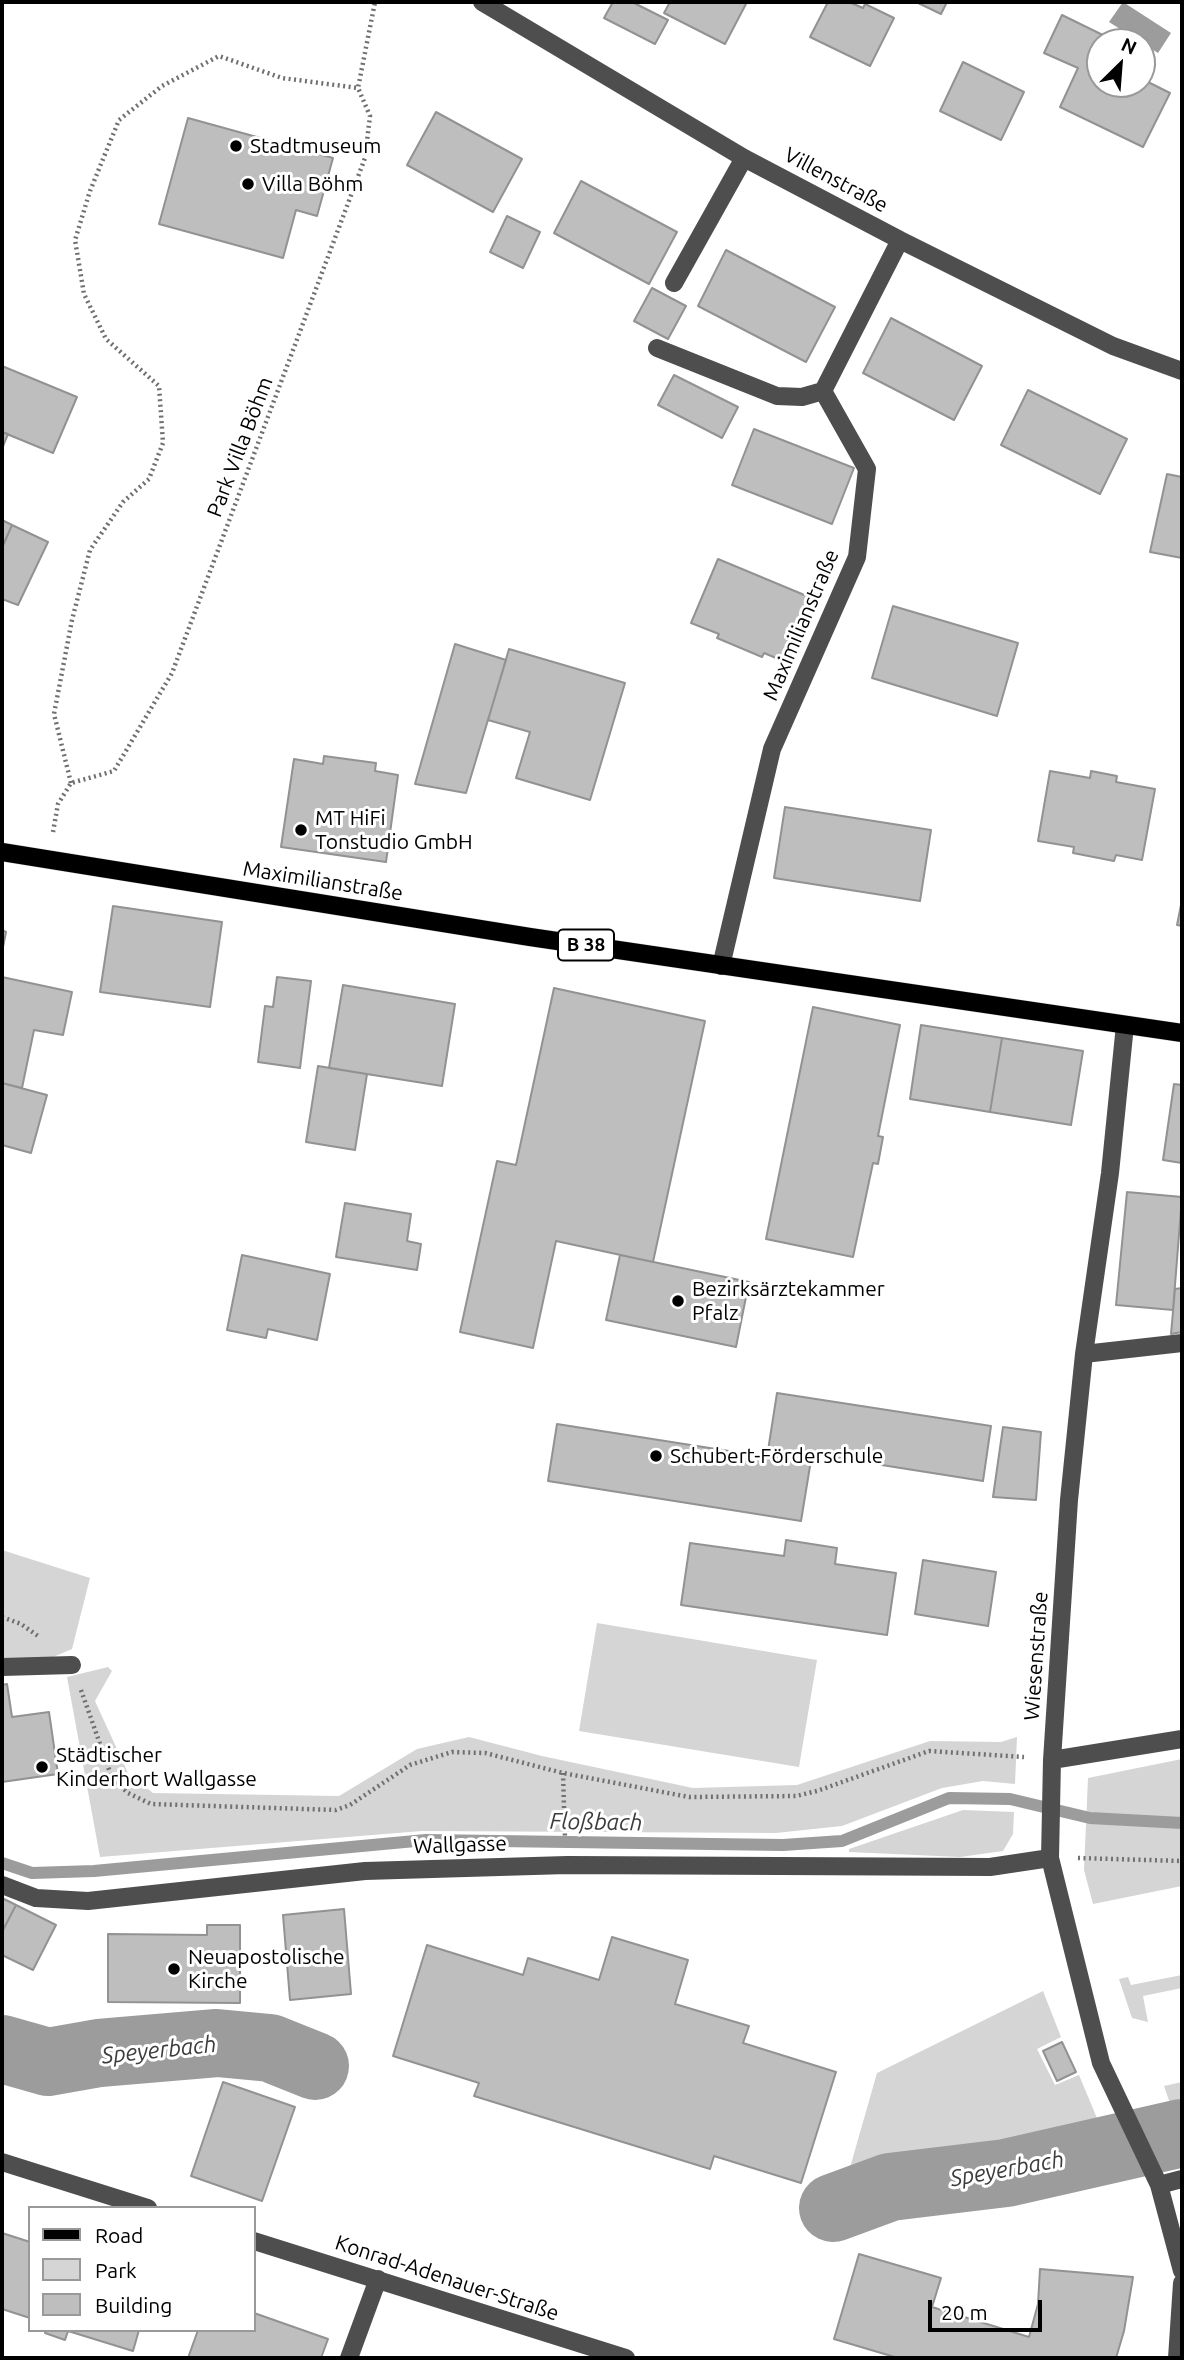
<!DOCTYPE html>
<html>
<head>
<meta charset="utf-8">
<style>
	body { margin:0 }
	#map { position:relative; width:1184px; height:2360px; overflow:hidden; background:#fff; font-family:Ubuntu,sans-serif }
	canvas { display:block }
	.frame { position:absolute; inset:0; border:4px solid #000; pointer-events:none }
	.legend { position:absolute; left:28px; top:2206px; width:228px; height:126px; box-sizing:border-box; background:#fff; border:2px solid #999; margin:0; padding:9px 12px; list-style:none; font-size:21px; color:#000 }
	.legend li { display:flex; align-items:center; gap:14px; height:35px }
	.legend b { width:35px; border:2px solid #999 }
	.north { position:absolute; left:1086px; top:28px; width:70px; height:70px; box-sizing:border-box; background:#fff; border:2px solid #999; border-radius:50%; rotate:25deg; font-size:19px; font-weight:700; line-height:28px; text-align:center; color:#000 }
	.north::after { content:''; display:block; margin:auto; width:24px; height:32px; background:#000; clip-path:polygon(50% 0,100% 100%,50% 72%,0 100%) }
	.scale { position:absolute; left:928px; top:2300px; width:114px; height:32px; box-sizing:border-box; border:4px solid #000; border-top:0; padding-left:9px; font-size:21px; line-height:24px; white-space:nowrap; color:#000; -webkit-text-stroke:5px #fff; paint-order:stroke }
</style>
</head>
<body>
<div id="map">
<canvas width="1184" height="2360"></canvas>
<div class="frame"></div>
<ul class="legend">
<li><b style="height:9px;background:#000"></b>Road</li>
<li><b style="height:19px;background:#d5d5d5"></b>Park</li>
<li><b style="height:19px;background:#bebebe"></b>Building</li>
</ul>
<div class="north">N</div>
<div class="scale">20 m</div>
</div>
<script>
const context = document.querySelector('canvas').getContext('2d');
context.lineJoin = 'round';
function fillPath(path, color) { context.fillStyle = color; context.fill(path, 'evenodd'); }
const shape = rows => new Path2D(rows.map(r => 'M' + r).join(''));
function trace(path, color, width, dash) { context.strokeStyle = color; context.lineWidth = width; context.lineCap = dash ? 'butt' : 'round'; context.setLineDash(dash || []); context.stroke(path); }
function write(font, color, halo, rows, align = 'center') {
  context.font = font + ' Ubuntu,sans-serif'; context.lineWidth = 6; context.setLineDash([]); context.textBaseline = 'middle'; context.strokeStyle = halo; context.fillStyle = color; for (const [text, x, y, turn = 0] of rows) {
    context.save(); context.translate(x, y); context.rotate((+turn || 0) * Math.PI / 180); context.textAlign = isNaN(turn) ? turn : align; if (halo) context.strokeText(text, 0, 0); context.fillText(text, 0, 0); context.restore();
  }
}
const green = shape([
	[2,1550,90,1578,72,1649,46,1660,2,1660],
	[597,1623,817,1660,799,1767,579,1731],
	[108,1667,112,1671,95,1701,128,1773,153,1793,339,1796,417,1749,469,1737,542,1756,693,1788,797,1785,930,1741,1001,1742,1017,1737,1015,1784,983,1781,942,1788,842,1826,776,1833,422,1831,100,1857,67,1677],
	[1182,1759,1182,1886,1093,1904,1084,1870,1088,1778],
	[963,1810,1014,1812,1013,1834,1003,1851,960,1857,849,1852,849,1849],
	[1182,1975,1182,1988,1143,1996,1148,2022,1132,2018,1119,1979,1128,1977,1131,1985],
	[1043,1991,1061,2037,1037,2049,1055,2085,1079,2075,1104,2135,995,2159,847,2178,877,2073],
	[1182,2082,1182,2138,1164,2086]
]);
const water = shape([
	[1123,2,1171,33,1158,53,1109,22]
]);
const stream = shape([
	[2,1863,32,1873,94,1871,426,1840,783,1845,842,1841,949,1798,1010,1799,1090,1818,1182,1823]
]);
const river = shape([
	[2,2049,48,2062,99,2053,217,2043,270,2048,315,2066],
	[833,2208,890,2187,1006,2173,1182,2133]
]);
const building = shape([
	[613,2,632,2,668,20,655,44,604,18,613,2],
	[670,2,747,2,725,44,664,13,670,2],
	[828,2,849,2,863,8,865,4,894,18,870,66,810,37,828,2],
	[916,2,947,2,941,14,916,2],
	[1062,15,1117,42,1100,42,1100,84,1142,84,1142,79,1170,93,1143,147,1060,107,1078,68,1044,53,1062,15],
	[963,62,1024,92,1001,140,940,111,963,62],
	[436,112,522,159,493,212,407,165,436,112],
	[188,118,333,158,317,216,296,210,283,258,159,224,188,118],
	[581,181,677,232,649,284,554,233,581,181],
	[507,216,540,232,523,268,490,252,507,216],
	[726,250,835,307,806,362,698,306,726,250],
	[652,288,686,306,668,339,634,321,652,288],
	[891,318,982,366,954,420,863,373,891,318],
	[2,366,77,397,53,453,2,432,2,366],
	[674,375,738,407,722,438,658,405,674,375],
	[1028,390,1127,439,1100,494,1001,445,1028,390],
	[754,429,854,468,832,524,732,485,754,429],
	[2,432,8,434,2,449,2,432],
	[1167,474,1182,477,1182,558,1150,552,1167,474],
	[2,520,12,525,2,548,2,520],
	[12,525,48,542,18,605,2,599,2,548,12,525],
	[718,559,814,599,788,663,764,653,762,657,717,638,719,634,691,623,718,559],
	[893,606,1018,643,997,716,872,678,893,606],
	[455,644,506,660,466,793,415,784,455,644],
	[509,649,625,683,590,800,516,778,530,732,488,720,509,649],
	[324,756,376,763,375,771,398,775,386,862,281,847,294,759,323,764,324,756],
	[1050,771,1090,778,1091,771,1117,776,1116,782,1155,789,1142,860,1116,855,1114,861,1073,853,1074,847,1038,841,1050,771],
	[785,807,931,830,920,901,774,878,785,807],
	[1182,900,1182,926,1177,925,1182,900],
	[113,906,222,922,210,1007,100,992,113,906],
	[2,930,6,932,2,952,2,930],
	[2,977,72,992,63,1035,34,1030,22,1088,2,1083,2,977],
	[277,977,311,981,300,1068,258,1062,265,1006,273,1007,277,977],
	[343,985,455,1004,442,1086,329,1068,343,985],
	[554,988,705,1021,653,1262,556,1241,533,1348,460,1332,497,1161,516,1165,554,988],
	[813,1007,900,1025,878,1136,883,1137,878,1164,873,1163,853,1257,766,1239,813,1007],
	[921,1025,1002,1038,990,1112,910,1099,921,1025],
	[1002,1038,1083,1051,1071,1125,990,1112,1002,1038],
	[318,1066,367,1074,355,1150,306,1142,318,1066],
	[2,1083,47,1095,31,1153,2,1145,2,1083],
	[1174,1084,1182,1085,1182,1163,1163,1160,1174,1084],
	[1127,1192,1182,1197,1173,1310,1116,1305,1127,1192],
	[345,1203,411,1214,407,1241,421,1244,417,1270,336,1257,345,1203],
	[242,1255,330,1274,317,1340,268,1329,266,1338,227,1330,242,1255],
	[620,1255,749,1282,736,1347,606,1320,620,1255],
	[1182,1288,1182,1332,1171,1334,1175,1289,1182,1288],
	[777,1393,991,1426,983,1481,812,1454,801,1521,548,1481,557,1424,767,1457,777,1393],
	[1003,1427,1041,1432,1036,1500,993,1497,1003,1427],
	[786,1540,837,1548,835,1564,896,1573,887,1635,681,1605,690,1543,784,1556,786,1540],
	[923,1560,996,1572,988,1626,915,1614,923,1560],
	[7,1684,12,1717,49,1712,58,1774,2,1782,2,1685,7,1684],
	[2,1898,16,1905,2,1932,2,1898],
	[16,1905,56,1925,33,1970,2,1955,2,1932,16,1905],
	[344,1909,351,1994,290,2000,283,1915,344,1909],
	[207,1925,240,1925,240,2003,108,2002,108,1934,207,1935,207,1925],
	[612,1937,688,1960,675,2004,749,2026,743,2043,836,2072,801,2183,714,2156,710,2169,474,2096,479,2083,393,2056,427,1945,523,1975,528,1958,599,1980,612,1937],
	[1062,2042,1076,2072,1057,2081,1043,2051,1062,2042],
	[223,2082,295,2107,262,2201,191,2176,223,2082],
	[2,2233,30,2242,30,2318,2,2309,2,2233],
	[859,2254,941,2278,932,2307,1029,2337,1038,2304,1040,2269,1133,2277,1124,2331,1116,2358,898,2358,834,2339,859,2254],
	[254,2313,328,2339,321,2358,188,2358,198,2330,254,2330,254,2313],
	[46,2330,139,2330,133,2351,68,2331,65,2340,45,2333,46,2330]
]);
const path = shape([
	[71,783,54,714,72,620,90,550,123,502,149,479,163,443,159,386,106,339,84,294,75,240,90,191,119,120,162,86,219,56,282,78,358,88],
	[53,832,58,804,71,783,114,771,172,673,365,158,370,116,358,88,375,2],
	[2,1617,21,1624,38,1636],
	[81,1690,112,1778,128,1793,151,1804,336,1810,350,1805,410,1765,452,1752,485,1753,563,1773,689,1797,796,1796,817,1791,929,1751,1024,1757],
	[563,1773,565,1839],
	[1078,1858,1182,1861]
]);
const minor = shape([
	[482,2,744,158,900,240,1113,346,1182,371],
	[674,283,744,158],
	[657,348,777,396,802,397,823,391],
	[721,966,772,749,857,557,867,469,823,391,900,240],
	[1125,1025,1110,1173,1084,1354,1069,1500,1052,1760,1050,1858,1101,2063,1159,2185,1182,2271],
	[1084,1354,1182,1343],
	[2,1667,72,1665],
	[1052,1760,1182,1739],
	[2,1885,36,1898,88,1901,365,1871,567,1865,990,1867,1050,1858],
	[2,2162,148,2208],
	[1159,2185,1182,2179],
	[254,2241,626,2358],
	[349,2358,378,2279],
	[1177,2358,1182,2283]
]);
const major = shape([
	[2,852,530,937,1182,1033]
]);
const markers = [
	[236,146,7,"#000"],
	[248,184,7,"#000"],
	[301,830,7,"#000"],
	[678,1301,7,"#000"],
	[656,1456,7,"#000"],
	[42,1767,7,"#000"],
	[174,1969,7,"#000"]
];
const shields = [
	[586,945,56]
];
const shieldNames = [
	["B 38",586,945]
];
const poiNames = [
	["Stadtmuseum",250,146],
	["Villa Böhm",262,184],
	["MT HiFi",315,818],
	["Tonstudio GmbH",315,842],
	["Bezirksärztekammer",692,1289],
	["Pfalz",692,1313],
	["Schubert-Förderschule",670,1456],
	["Städtischer",56,1755],
	["Kinderhort Wallgasse",56,1779],
	["Neuapostolische",188,1957],
	["Kirche",188,1981]
];
const streetNames = [
	["Villenstraße",836,180,28],
	["Park Villa Böhm",240,447,-69],
	["Maximilianstraße",801,625,-67],
	["Maximilianstraße",323,881,9],
	["Wiesenstraße",1036,1656,-86],
	["Wallgasse",460,1845,-2],
	["Konrad-Adenauer-Straße",447,2278,18]
];
const waterNames = [
	["Floßbach",596,1822,1],
	["Speyerbach",159,2050,-6],
	["Speyerbach",1007,2169,-10]
];
fillPath(green, '#d5d5d5');
fillPath(water, '#9c9c9c');
trace(stream, '#9c9c9c', 12);
trace(river, '#9c9c9c', 68);
fillPath(building, '#bebebe');
trace(building, '#929292', 2);
trace(major, '#dbdbdb', 19);
trace(path, '#707070', 4.5, [2, 3.5]);
trace(minor, '#4e4e4e', 18);
trace(major, '#000', 18);
for (const [x, y, r, color] of markers) { const dot = new Path2D(); dot.arc(x, y, r, 0, 2 * Math.PI); context.fillStyle = color; context.fill(dot); trace(dot, '#fff', 2.5); }
for (const [x, y, w] of shields) { const box = new Path2D(); box.roundRect(x - w / 2, y - 15.5, w, 31, 5); context.fillStyle = '#fff'; context.fill(box); trace(box, '#000', 2); }
write('bold 19px', '#000', null, shieldNames);
write('21px', '#000', '#fff', poiNames, 'left');
write('21px', '#000', '#fff', streetNames);
write('italic 23px', '#3d3d3d', '#fff', waterNames);
</script>
</body>
</html>
